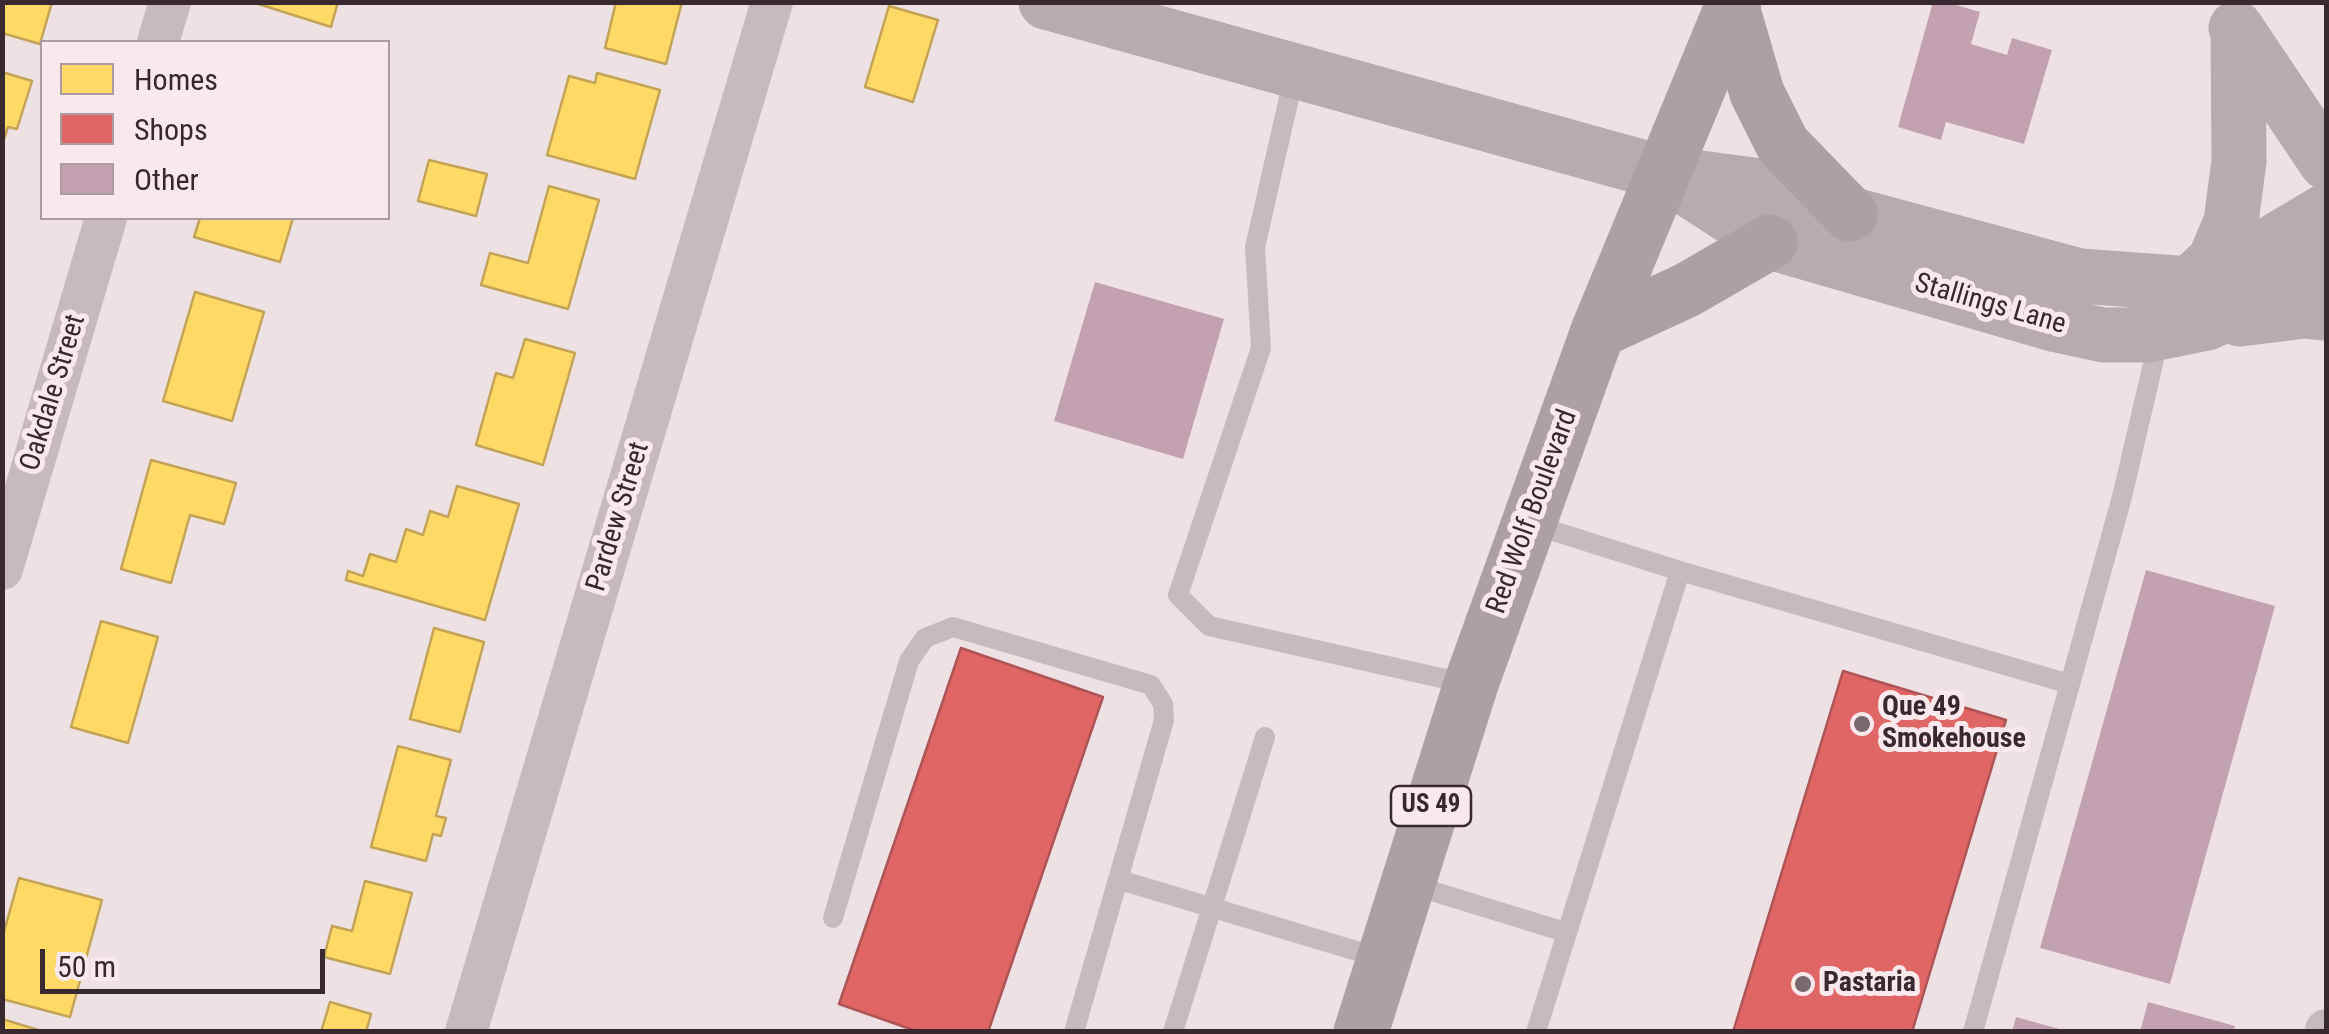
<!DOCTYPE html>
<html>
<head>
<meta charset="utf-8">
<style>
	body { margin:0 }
	#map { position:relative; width:2329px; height:1034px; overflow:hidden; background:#eee1e4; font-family:"Roboto Condensed",sans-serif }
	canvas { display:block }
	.frame { position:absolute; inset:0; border:5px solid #38282f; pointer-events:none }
	.legend { position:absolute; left:40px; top:40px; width:350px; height:180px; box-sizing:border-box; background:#fae9ec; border:2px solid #ac9ca0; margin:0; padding:12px 18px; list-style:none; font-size:30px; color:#38282f }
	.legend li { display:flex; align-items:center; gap:20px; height:50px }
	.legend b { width:50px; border:2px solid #ac9ca0 }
	.scale { position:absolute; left:40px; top:949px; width:285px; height:45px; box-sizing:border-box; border:5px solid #38282f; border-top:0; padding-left:12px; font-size:30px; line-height:35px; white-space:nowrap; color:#38282f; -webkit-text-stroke:8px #fae9ec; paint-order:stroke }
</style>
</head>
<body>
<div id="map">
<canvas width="2329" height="1034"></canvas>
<div class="frame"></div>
<ul class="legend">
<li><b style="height:28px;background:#ffd966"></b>Homes</li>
<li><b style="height:28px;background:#e06666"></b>Shops</li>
<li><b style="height:28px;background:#c2a2b1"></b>Other</li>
</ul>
<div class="scale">50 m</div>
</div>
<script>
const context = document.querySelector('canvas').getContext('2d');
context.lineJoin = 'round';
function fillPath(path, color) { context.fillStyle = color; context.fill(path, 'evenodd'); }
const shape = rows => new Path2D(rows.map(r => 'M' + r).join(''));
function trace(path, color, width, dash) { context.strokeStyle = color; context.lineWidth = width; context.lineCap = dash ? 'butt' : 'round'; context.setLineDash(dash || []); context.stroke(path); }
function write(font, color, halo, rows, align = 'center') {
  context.font = font + ' "Roboto Condensed",sans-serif'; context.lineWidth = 10; context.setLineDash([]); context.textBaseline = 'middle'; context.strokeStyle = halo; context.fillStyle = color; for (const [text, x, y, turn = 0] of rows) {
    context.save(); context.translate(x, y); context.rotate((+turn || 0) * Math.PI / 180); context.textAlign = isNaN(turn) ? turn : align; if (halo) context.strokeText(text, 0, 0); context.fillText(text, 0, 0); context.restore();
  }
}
const homes = shape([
	[2,2,52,2,40,44,2,33,2,2],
	[252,2,338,2,331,27,252,2],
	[616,2,682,2,666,64,605,48,616,2],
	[889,6,938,20,913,102,865,87,889,6],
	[2,72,32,81,17,129,8,127,2,145,2,72],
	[597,73,660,90,635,179,547,155,569,76,595,83,597,73],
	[429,160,487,174,476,216,418,201,429,160],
	[549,186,599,200,568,309,481,285,490,253,528,263,549,186],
	[200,218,293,218,280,262,194,237,200,218],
	[195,292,264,312,232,421,163,401,195,292],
	[525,339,575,353,543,465,476,445,496,373,513,378,525,339],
	[151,460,236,483,224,524,190,515,171,583,121,569,151,460],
	[457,486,519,504,485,620,346,580,348,571,363,576,370,554,396,562,406,529,423,535,430,511,448,517,457,486],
	[101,621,158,637,128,743,71,727,101,621],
	[434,628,484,642,460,732,410,719,434,628],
	[398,746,451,760,436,816,446,818,441,836,433,834,426,861,371,847,398,746],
	[19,878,102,900,70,1017,2,999,2,939,19,878],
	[365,881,412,893,390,974,324,957,332,926,352,931,365,881],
	[330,1002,371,1014,366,1032,321,1032,330,1002],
	[2,1019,45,1032,2,1032,2,1019]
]);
const shops = shape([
	[961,648,1103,697,988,1032,919,1032,839,1004,961,648],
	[1843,671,2006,720,1912,1032,1733,1032,1843,671]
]);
const building = shape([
	[1933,2,1946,2,1980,12,1971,44,2007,55,2012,38,2052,50,2024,144,1946,122,1941,140,1898,127],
	[1095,282,1224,319,1183,459,1054,421],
	[2146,570,2275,606,2170,984,2040,948],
	[2148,1002,2235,1026,2234,1032,2140,1032],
	[2016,1017,2063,1030,2063,1032,2012,1032]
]);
const lane = shape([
	[1295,72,1255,247,1261,348,1178,595,1209,626,1468,684],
	[1531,524,1680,571,1536,1032],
	[1680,571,2070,684,2122,497,2159,338],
	[1120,880,1380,958],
	[1409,884,1565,932],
	[833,918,909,661,925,638,953,627,1151,685,1163,704,1164,720,1074,1032],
	[1173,1032,1265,737],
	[1973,1032,2070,684]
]);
const street = shape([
	[158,42,170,2],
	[2,569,106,218],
	[466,1032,772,2],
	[2326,1032,2326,1030]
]);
const secondary = shape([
	[1046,2,1663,173,1768,187,1850,214,2080,276,2190,284,2252,255,2326,211],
	[2236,28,2326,162],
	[1674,180,1770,242,2057,325,2103,335,2147,335,2207,323,2255,301,2326,260],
	[2192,282,2215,260,2231,222,2239,161,2238,31],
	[2240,319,2305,311,2326,313]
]);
const highway = shape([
	[1732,7,1757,93,1783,145,1850,214],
	[1598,331,1687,290,1770,242],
	[1361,1032,1471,684,1598,331,1734,2]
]);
const markers = [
	[1862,724,10,"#78696e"],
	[1803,984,10,"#78696e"]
];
const shields = [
	[1431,806,80]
];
const shieldNames = [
	["US 49",1431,806]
];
const streetNames = [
	["Stallings Lane",1990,305,16],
	["Oakdale Street",54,393,-73],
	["Red Wolf Boulevard",1533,512,-70],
	["Pardew Street",619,517,-73]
];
const poiNames = [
	["Que 49",1882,708],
	["Smokehouse",1882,740],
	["Pastaria",1823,984]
];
fillPath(homes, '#ffd966');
trace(homes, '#c3a456', 2.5);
fillPath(shops, '#e06666');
trace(shops, '#ae5356', 2.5);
fillPath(building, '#c2a2b1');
trace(lane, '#c7babe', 20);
trace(street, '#c7babe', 42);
trace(secondary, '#b7abae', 55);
trace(highway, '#ada0a4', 55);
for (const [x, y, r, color] of markers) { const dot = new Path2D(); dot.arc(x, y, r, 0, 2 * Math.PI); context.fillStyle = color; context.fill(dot); trace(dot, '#fae9ec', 4); }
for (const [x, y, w] of shields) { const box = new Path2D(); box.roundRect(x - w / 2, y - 20, w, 40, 8); context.fillStyle = '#fae9ec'; context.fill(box); trace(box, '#38282f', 2.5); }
write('bold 25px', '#38282f', null, shieldNames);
write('28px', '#38282f', '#fae9ec', streetNames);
write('bold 28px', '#38282f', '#fae9ec', poiNames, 'left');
</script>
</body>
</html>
